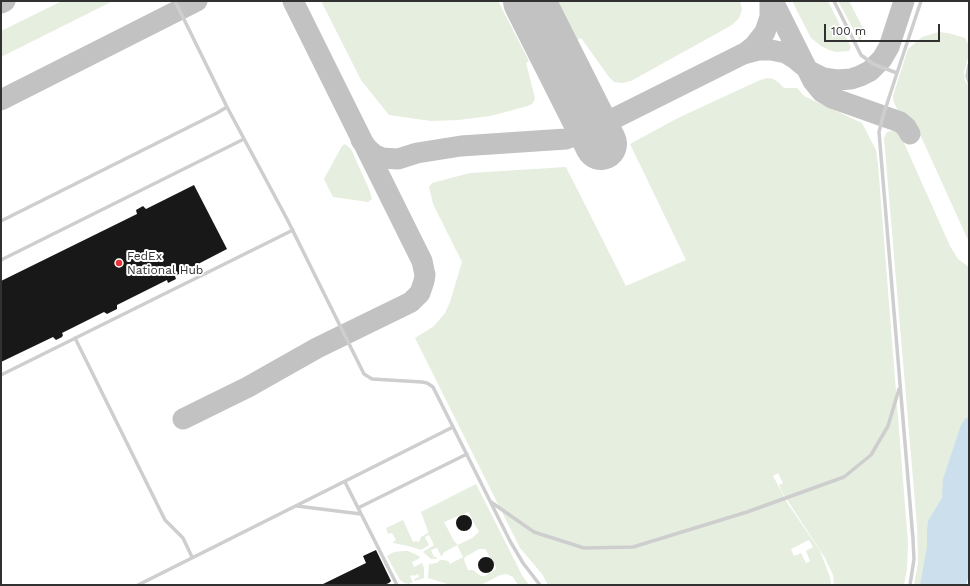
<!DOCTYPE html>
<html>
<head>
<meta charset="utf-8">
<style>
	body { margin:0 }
	#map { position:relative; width:970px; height:586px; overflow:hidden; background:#fff; font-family:"Work Sans",sans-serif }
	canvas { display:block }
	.frame { position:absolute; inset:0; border:2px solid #313131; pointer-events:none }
	.scale { position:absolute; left:824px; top:24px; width:116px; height:18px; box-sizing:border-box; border:2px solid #313131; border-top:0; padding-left:5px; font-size:12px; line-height:14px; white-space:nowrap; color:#313131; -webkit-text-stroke:3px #fff; paint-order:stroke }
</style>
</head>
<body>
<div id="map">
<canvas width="970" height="586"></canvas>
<div class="frame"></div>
<div class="scale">100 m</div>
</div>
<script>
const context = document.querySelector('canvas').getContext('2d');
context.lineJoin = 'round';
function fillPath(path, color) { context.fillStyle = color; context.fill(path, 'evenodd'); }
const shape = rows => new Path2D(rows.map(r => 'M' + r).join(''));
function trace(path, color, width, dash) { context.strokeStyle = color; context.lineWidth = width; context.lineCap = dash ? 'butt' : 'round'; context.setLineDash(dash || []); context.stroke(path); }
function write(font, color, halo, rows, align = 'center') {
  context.font = font + ' "Work Sans",sans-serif'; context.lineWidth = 4; context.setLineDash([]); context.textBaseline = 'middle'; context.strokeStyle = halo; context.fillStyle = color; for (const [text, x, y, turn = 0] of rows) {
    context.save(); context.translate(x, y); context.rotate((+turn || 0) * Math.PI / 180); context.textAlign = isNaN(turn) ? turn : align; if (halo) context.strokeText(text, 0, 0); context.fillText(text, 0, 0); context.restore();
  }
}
const green = shape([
	[62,1,113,1,1,57,1,31],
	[321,1,498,1,529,61,526,63,535,98,534,101,532,104,528,106,490,116,459,120,431,121,389,115,361,80],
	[557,1,740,1,742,9,739,18,732,25,631,81,622,83,614,82,609,77,581,38,577,40],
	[792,1,828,1,851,47,849,51,836,52,829,50,821,46,811,38],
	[838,1,849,1,862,26,863,33,861,41,859,40],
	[939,32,948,33,965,38,969,45,969,55,964,72,965,81,969,86,969,242,918,130,911,121,897,109,893,100,893,96,908,49,922,37],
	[767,78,773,79,778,82,784,88,797,88,804,96,862,123,876,150,878,164,908,543,907,569,904,585,834,585,833,575,825,558,782,492,779,485,783,483,778,473,773,476,788,504,820,551,830,577,831,585,548,585,542,574,520,548,415,338,434,326,445,313,450,302,462,262,433,204,429,187,432,183,470,173,566,167,626,286,686,260,630,144,678,118,760,80],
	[809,540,813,547,806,551,810,561,806,563,801,553,794,556,791,549],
	[895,130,898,131,901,136,950,246,958,259,969,267,969,505,936,585,914,585,918,563,917,526,884,138,887,132],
	[345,144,351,149,369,189,372,199,368,202,333,197,324,179,342,146],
	[476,484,522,575,529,585,518,585,513,577,506,574,500,575,481,585,451,585,428,578,429,564,437,563,440,560,443,560,448,561,450,564,463,557,457,545,443,553,443,555,441,556,437,548,431,550,434,557,437,557,436,559,431,559,423,552,434,545,429,535,425,537,429,545,421,550,412,547,394,543,393,542,396,540,392,533,388,534,386,528,403,520,413,542,416,541,419,542,421,537,428,533,428,531,421,512],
	[468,512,479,532,472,538,458,545,454,541,444,522],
	[479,549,485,549,496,567,496,569,485,576,481,576,473,570,468,570,464,560,465,557],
	[403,551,408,551,419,556,420,558,412,562,414,567,422,563,424,568,424,578,415,581,414,579,419,577,418,574,414,576,413,575,410,576,413,582,409,584,404,583,400,580,387,556,394,552]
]);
const water = shape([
	[969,417,969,575,966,585,920,585,927,547,927,531,928,521,942,498,943,479,961,425,966,418]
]);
const taxiway = shape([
	[773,1,813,81,822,92,832,98,900,122,906,127,910,134],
	[1,3,5,1],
	[744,54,754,46,765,32,770,17,770,1],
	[1,100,197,1],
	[361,140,368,149,375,155,382,158,398,159,417,153,461,146,566,139,593,129,743,54,758,50,771,50,786,53,794,58,811,72,823,78,837,80,851,79,860,76,870,71,882,59,889,47,904,1],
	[183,419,248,387,317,348,405,305,411,302,420,293,424,281,425,275,422,261,293,1]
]);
const runway = shape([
	[529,1,601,144]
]);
const building = shape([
	[194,185,227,249,175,276,176,279,168,283,167,280,117,305,117,309,107,314,104,312,62,333,63,335,62,337,56,340,53,337,1,362,1,281,137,214,136,210,143,206,146,209],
	'456 523a8 8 0 1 1 16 0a8 8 0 1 1-16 0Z',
	[376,550,391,581,389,583,384,585,321,585,366,563,363,556],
	'478 565a8 8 0 1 1 16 0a8 8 0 1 1-16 0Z'
]);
const lane = shape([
	[175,1,227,107,287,219,364,374,372,379,422,382,427,383,433,387,510,541,523,563,540,585],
	[834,1,861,55,873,64,897,73,883,116,879,132,913,539,914,559,910,585],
	[969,65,967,76,969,82],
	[897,73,921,1],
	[1,221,217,113,227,107],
	[1,260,244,139],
	[75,338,165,520,183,538,192,557],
	[1,375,293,230],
	[345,482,397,585],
	[491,502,534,532,584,548,633,547,747,512,844,477,871,455,888,426,899,389],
	[297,506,361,514],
	[358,508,467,454],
	[138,585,453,427]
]);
const markers = [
	[119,263,4,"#e9323c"]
];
const poiNames = [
	["FedEx",127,256],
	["National Hub",127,270]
];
fillPath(green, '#e6eedf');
fillPath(water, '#cbdfed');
trace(taxiway, '#c2c2c2', 21);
trace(runway, '#c2c2c2', 52);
fillPath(building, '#181818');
trace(lane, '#cecece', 3.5);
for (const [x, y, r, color] of markers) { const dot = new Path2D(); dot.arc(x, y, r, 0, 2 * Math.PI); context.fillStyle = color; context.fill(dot); trace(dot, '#fff', 1.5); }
write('12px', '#313131', '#fff', poiNames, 'left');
</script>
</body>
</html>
